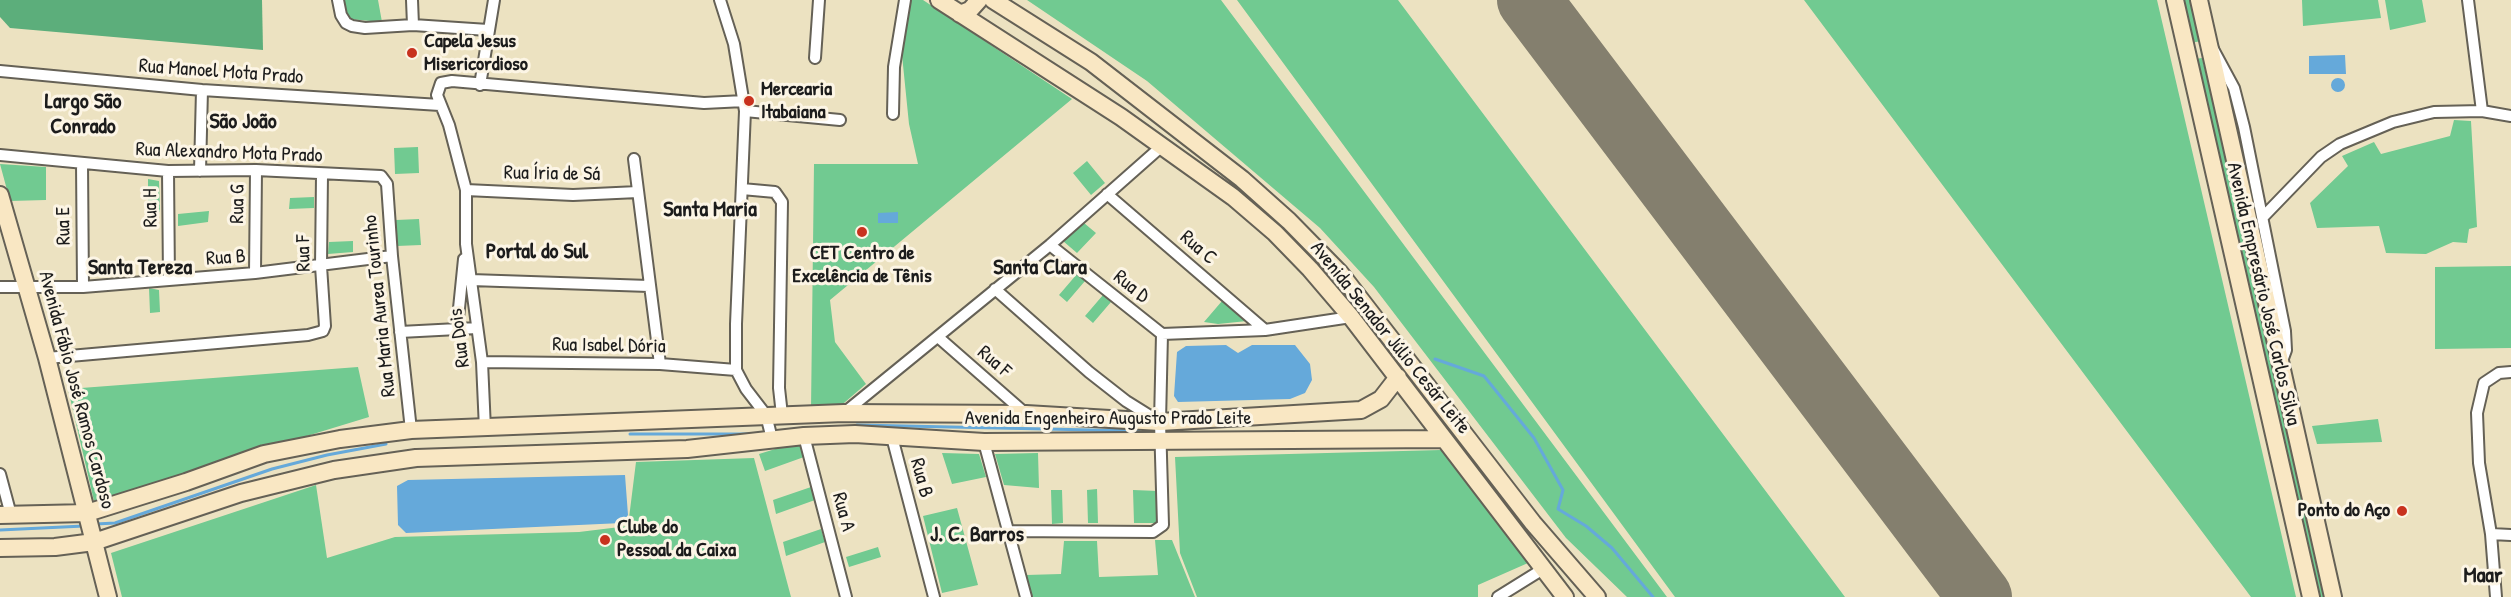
<!DOCTYPE html>
<html>
<head>
<meta charset="utf-8">
<style>
	body { margin:0 }
	canvas { display:block; background:#ece2c1 }
</style>
</head>
<body>
<canvas width="2511" height="597"></canvas>
<script>
const context = document.querySelector('canvas').getContext('2d');
context.lineJoin = 'round';
function fillPath(path, color) { context.fillStyle = color; context.fill(path, 'evenodd'); }
const shape = rows => new Path2D(rows.map(r => 'M' + r).join(''));
function trace(path, color, width, dash) { context.strokeStyle = color; context.lineWidth = width; context.lineCap = dash ? 'butt' : 'round'; context.setLineDash(dash || []); context.stroke(path); }
function write(font, color, halo, rows, align = 'center') {
  context.font = font + ' "Patrick Hand",sans-serif'; context.lineWidth = 6; context.setLineDash([]); context.textBaseline = 'middle'; context.strokeStyle = halo; context.fillStyle = color; for (const [text, x, y, turn = 0] of rows) {
    context.save(); context.translate(x, y); context.rotate((+turn || 0) * Math.PI / 180); context.textAlign = isNaN(turn) ? turn : align; if (halo) context.strokeText(text, 0, 0); context.fillText(text, 0, 0); context.restore();
  }
}
const green = shape([
	[344,0,378,0,382,22,349,19,345,15],
	[910,0,923,0,1072,99,830,300,835,342,866,384,837,409,811,409,814,164,918,164,909,124,902,55,906,11],
	[1027,0,1221,0,1667,597,1627,597,1566,538,1374,287,1320,228,1147,81],
	[1237,0,1398,0,1845,597,1675,597],
	[1804,0,2157,0,2296,597,2251,597],
	[2181,0,2192,0,2201,41,2191,43],
	[2302,0,2378,0,2381,18,2303,26],
	[2385,0,2422,0,2426,22,2390,30],
	[2202,58,2277,368,2329,597,2316,597,2195,59],
	[2454,120,2471,121,2477,227,2469,229,2467,243,2453,242,2426,254,2386,253,2379,226,2317,228,2310,203,2348,166,2342,156,2374,142,2381,154,2450,136],
	[418,147,419,173,395,174,394,148],
	[1087,161,1105,183,1091,195,1073,173],
	[0,164,46,167,46,200,10,201],
	[148,179,159,181,160,212,148,210],
	[314,197,314,208,289,209,290,198],
	[209,211,208,222,178,226,178,214],
	[419,219,421,245,397,246,396,220],
	[1084,223,1096,233,1077,253,1063,241],
	[353,241,353,252,328,254,329,242],
	[2511,266,2511,348,2435,349,2435,267],
	[1077,274,1085,281,1067,302,1059,295],
	[149,288,159,290,160,312,150,313],
	[1103,295,1111,302,1093,323,1085,316],
	[1222,301,1247,321,1218,324,1204,322],
	[358,367,369,417,94,501,68,389],
	[2378,419,2382,442,2317,444,2312,426],
	[798,442,804,457,765,471,759,454],
	[1441,450,1528,563,1478,585,1478,597,1197,597,1180,553,1175,457],
	[942,453,979,454,986,477,952,484],
	[1038,453,1039,488,1004,485,995,454],
	[754,458,791,597,122,597,111,553,316,485,327,558,395,537,579,532,628,526,636,462],
	[811,487,815,500,776,514,773,500],
	[1097,489,1098,523,1088,523,1087,490],
	[1051,490,1062,490,1063,523,1052,524],
	[1133,490,1158,491,1158,523,1134,523],
	[957,508,978,585,942,593,923,516],
	[821,529,825,542,786,556,783,542],
	[1155,540,1172,540,1195,597,1032,597,1026,575,1061,574,1064,541,1097,541,1099,577,1158,575],
	[878,547,881,557,849,567,846,557]
]);
const forest = shape([
	[0,0,262,0,263,50,10,28,0,17]
]);
const water = shape([
	[2345,55,2346,74,2309,74,2309,56],
	'2331 85a7 7 0 1 1 14 0a7 7 0 1 1-14 0Z',
	[898,212,898,223,878,223,878,213],
	[1226,345,1238,353,1252,345,1295,345,1310,364,1312,380,1305,393,1290,399,1178,402,1174,396,1177,352,1186,346],
	[625,475,628,515,622,523,406,533,398,525,397,486,408,480]
]);
const stream = shape([
	[1435,359,1484,376,1534,438,1563,490,1558,509,1586,526,1612,548,1653,597],
	[857,425,1139,431],
	[630,434,750,434],
	[96,524,115,523,272,469,327,455,386,444],
	[0,530,84,526]
]);
const taxiway = shape([
	[1977,593,1980,597]
]);
const runway = shape([
	[1529,0,1980,597]
]);
const street = shape([
	[338,0,341,15,346,23,352,26,365,28,413,25,488,30],
	[412,0,413,25],
	[720,0,734,44,745,111,736,324,736,370,746,389,766,415,772,439],
	[2468,0,2482,111],
	[2213,49,2234,88,2244,127,2285,331,2286,350,2282,361],
	[815,58,819,0],
	[0,71,202,90,440,105],
	[480,85,494,0],
	[745,111,840,120],
	[893,114,894,67,905,0],
	[0,155,168,171,256,170,381,176,387,184,392,256,411,430],
	[634,159,660,364],
	[82,163,83,287],
	[168,171,169,280],
	[200,171,202,90],
	[742,189,775,192,782,202,779,388,782,415],
	[466,190,573,195,638,192],
	[1107,194,1265,330],
	[2263,217,2321,157,2340,144,2393,122,2434,112,2482,111,2511,116],
	[1050,245,1162,334],
	[255,273,256,170],
	[471,280,649,286],
	[0,287,83,287,255,273,392,256],
	[995,289,1089,372,1126,401,1158,421],
	[457,328,464,259],
	[400,332,477,328],
	[1162,334,1265,330,1351,317],
	[938,337,1026,414],
	[47,358,308,335,323,331,325,326,321,266,322,175],
	[482,362,660,364,736,370],
	[844,413,1050,245,1162,146],
	[485,429,482,362,466,244,466,190,449,125,437,95,441,83,452,81,704,103,744,101],
	[804,436,846,597],
	[892,437,934,597],
	[984,442,1026,597],
	[0,474,11,515],
	[1007,531,1153,532,1163,525,1160,422,1162,334],
	[2491,534,2511,535],
	[1498,597,1543,569],
	[2496,597,2491,534,2479,463,2477,413,2484,383,2499,373,2511,372]
]);
const secondary = shape([
	[939,0,1121,117,1233,197,1275,233,1310,269,1351,317,1565,597],
	[993,0,1091,62,1242,179,1289,221,1340,273,1533,523,1597,597],
	[2175,0,2311,597],
	[2199,0,2333,597],
	[960,14,970,10,979,0],
	[0,195,47,358,108,597],
	[0,515,87,513,186,482,264,454,340,439,411,430,844,413,1026,414,1160,422,1361,410,1381,399,1398,377],
	[0,548,55,547,94,542,241,493,334,470,416,458,687,449,804,436,855,434,984,442,1444,439]
]);
const markers = [
	[412,53,6,"#c8321e"],
	[749,101,6,"#c8321e"],
	[862,232,6,"#c8321e"],
	[2402,511,6,"#c8321e"],
	[605,540,6,"#c8321e"]
];
const poiNames = [
	["Capela Jesus",424,42],
	["Misericordioso",424,65],
	["Mercearia",761,90],
	["Itabaiana",761,113],
	["CET Centro de",862,254,"center"],
	["Excelência de Tênis",862,277,"center"],
	["Ponto do Aço",2390,511,"right"],
	["Clube do",617,528],
	["Pessoal da Caixa",617,551]
];
const streetNames = [
	["Rua Manoel Mota Prado",221,72,4],
	["Rua Alexandro Mota Prado",229,153,2],
	["Rua Íria de Sá",552,174,1],
	["Rua G",238,204,-89],
	["Rua H",151,208,-91],
	["Rua E",64,226,-91],
	["Rua C",1198,248,41],
	["Rua F",304,253,-91],
	["Rua B",226,258,-4],
	["Rua D",1131,287,39],
	["Avenida Empresário José Carlos Silva",2263,294,77],
	["Rua Maria Aurea Tourinho",380,306,-96],
	["Rua Dois",460,338,-97],
	["Avenida Senador Júlio Cesár Leite",1390,338,51],
	["Rua Isabel Dória",609,346,1],
	["Rua F",994,362,41],
	["Avenida Fábio José Ramos Cardoso",76,390,75],
	["Avenida Engenheiro Augusto Prado Leite",1108,419],
	["Rua B",921,478,75],
	["Rua A",843,512,75]
];
const quarterNames = [
	["Largo São",83,102],
	["Conrado",83,127],
	["São João",243,122],
	["Santa Maria",710,210],
	["Portal do Sul",537,252],
	["Santa Tereza",140,268],
	["Santa Clara",1040,268],
	["J. C. Barros",977,535],
	["Maar",2483,576]
];
fillPath(green, '#71ca91');
fillPath(forest, '#5cae7b');
fillPath(water, '#65a9da');
trace(stream, '#65a9da', 3);
trace(taxiway, '#847f6e', 26);
trace(runway, '#847f6e', 64);
trace(street, '#656156', 14);
trace(secondary, '#656156', 20);
trace(street, '#fff', 10);
trace(secondary, '#f9e7c3', 16);
for (const [x, y, r, color] of markers) { const dot = new Path2D(); dot.arc(x, y, r, 0, 2 * Math.PI); context.fillStyle = color; context.fill(dot); trace(dot, '#fcf5e5', 2); }
write('bold 20px', '#1c1c1c', '#fcf5e5', poiNames, 'left');
write('20px', '#1c1c1c', '#fcf5e5', streetNames);
write('bold 22px', '#1c1c1c', '#fcf5e5', quarterNames);
</script>
</body>
</html>
